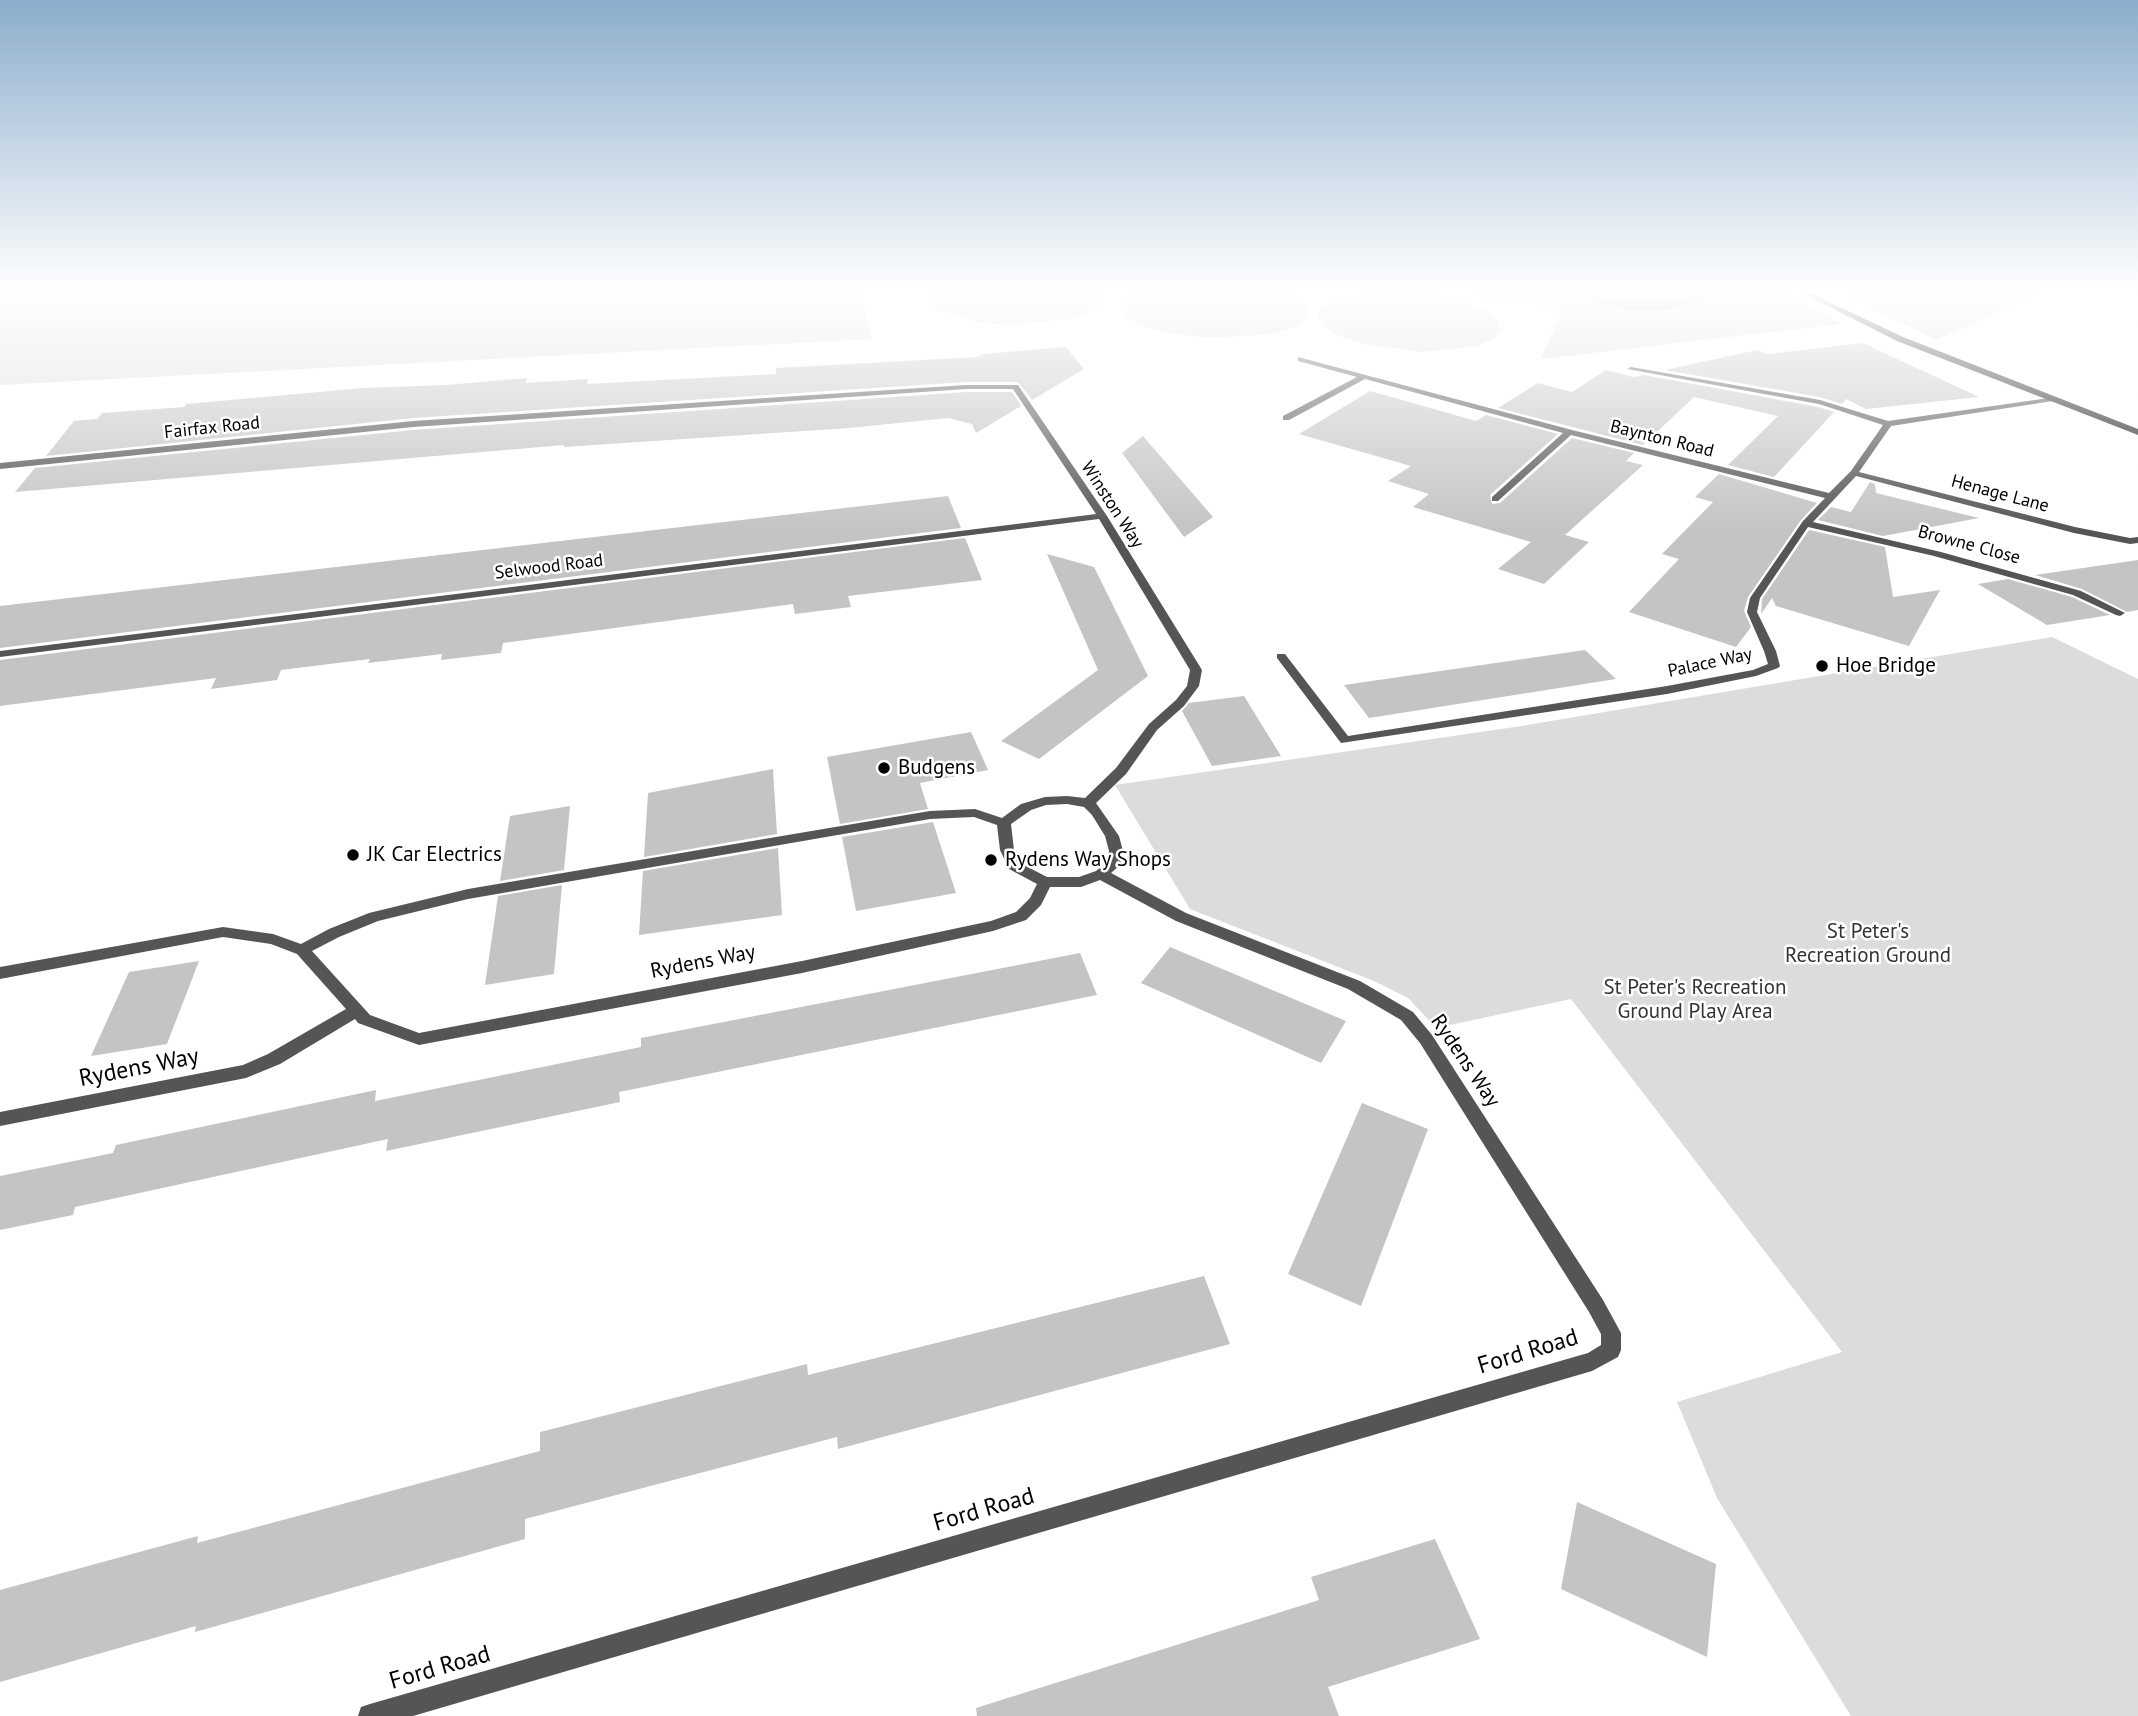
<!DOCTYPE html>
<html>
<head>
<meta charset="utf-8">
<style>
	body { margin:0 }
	canvas { display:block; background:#fff }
</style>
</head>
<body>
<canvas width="2138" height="1716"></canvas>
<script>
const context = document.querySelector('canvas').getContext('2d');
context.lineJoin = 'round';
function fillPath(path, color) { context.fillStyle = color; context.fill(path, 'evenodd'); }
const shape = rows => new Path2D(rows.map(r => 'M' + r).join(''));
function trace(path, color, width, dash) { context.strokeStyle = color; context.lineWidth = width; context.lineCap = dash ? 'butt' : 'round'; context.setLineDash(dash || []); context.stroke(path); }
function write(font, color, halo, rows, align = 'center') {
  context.font = font + ' "PT Sans",sans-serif'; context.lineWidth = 5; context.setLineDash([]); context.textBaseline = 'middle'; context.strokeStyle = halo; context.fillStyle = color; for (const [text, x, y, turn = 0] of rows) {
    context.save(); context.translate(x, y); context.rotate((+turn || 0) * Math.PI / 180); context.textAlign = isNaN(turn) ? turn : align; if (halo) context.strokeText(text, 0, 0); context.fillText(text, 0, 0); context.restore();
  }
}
const green = shape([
	[0,290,862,290,871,339,0,385],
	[933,290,1104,290,1106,293,1104,302,1091,312,1070,319,1009,325,980,323,939,310,930,302],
	[1132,290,1288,290,1303,299,1309,308,1306,318,1294,327,1273,334,1213,338,1179,335,1150,328,1129,319,1120,309,1121,298],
	[1424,290,1781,290,1841,324,1541,359,1563,308],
	[1834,290,2048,290,1936,340],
	[1378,292,1435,295,1462,301,1484,309,1497,319,1501,329,1494,339,1477,346,1423,352,1363,344,1340,336,1324,327,1318,317,1321,308,1333,301],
	[2052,637,2138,679,2138,1716,1851,1716,1717,1498,1677,1402,1842,1352,1571,999,1436,1028,1408,998,1374,981,1190,909,1115,785,1515,727]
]);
const water = shape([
	[1549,290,1577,290,1605,299,1633,301,1663,300,1694,290,1722,290,1710,298,1688,305,1666,310,1634,311]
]);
const building = shape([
	[1863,343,1979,397,1866,409,1846,399,1842,404,1820,397,1665,370,1757,350,1768,354],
	[1066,347,1084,369,1032,400,1018,382,966,382,413,418,46,456,74,421,97,419,102,413,184,407,186,404,363,388,446,385,527,378,526,383,588,379,587,384,776,374,776,368,977,357,983,354],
	[1606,370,1634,377,1644,375,1818,407,1834,412,1774,477,1728,465,1778,416,1694,397,1643,445,1498,408,1538,383,1572,392],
	[1370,391,1476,421,1486,415,1558,434,1490,495,1492,504,1500,503,1572,438,1634,453,1626,461,1643,465,1565,535,1589,542,1544,584,1498,569,1531,542,1413,507,1429,494,1388,481,1411,466,1299,434],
	[966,392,1012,392,1021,406,976,433,972,424,948,418,849,428,564,447,564,445,15,492,35,468,413,430],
	[1143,436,1213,517,1184,537,1122,453],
	[1719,474,1817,503,1801,520,1748,597,1744,611,1751,627,1736,647,1629,612,1679,559,1662,554,1713,502,1695,497],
	[1870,482,1875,484,1876,493,1979,518,1883,536,1818,520,1831,507,1851,512],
	[948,496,961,528,0,648,0,606],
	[1809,530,1885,547,1893,597,1940,590,1909,646,1776,606,1772,598,1761,614,1762,599],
	[965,538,982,580,848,596,851,607,795,614,793,604,503,643,501,653,441,660,442,654,368,663,370,659,281,670,277,680,211,689,216,678,0,706,0,660],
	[1047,554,1094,567,1148,676,1039,759,1001,741,1098,670],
	[2138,560,2138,610,2127,612,2082,589,2035,575],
	[2008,579,2072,597,2110,615,2047,625,1978,584],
	[1585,650,1616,679,1369,718,1344,685],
	[1244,696,1281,756,1212,766,1182,711,1189,703],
	[971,732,988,770,920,783,928,809,840,824,827,757],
	[773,769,777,834,644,857,648,793],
	[570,806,564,870,500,881,510,816],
	[933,822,956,893,856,911,842,837],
	[778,848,782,915,639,935,643,871],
	[562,885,554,974,485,985,498,896],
	[1170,947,1346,1021,1321,1063,1141,983],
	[1080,953,1097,995,619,1092,620,1102,386,1151,388,1139,75,1207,73,1215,0,1230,0,1176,113,1153,116,1145,376,1090,375,1101,641,1047,641,1038],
	[199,961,167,1044,91,1056,129,972],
	[1362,1103,1428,1129,1361,1306,1288,1274],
	[1204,1276,1230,1344,838,1449,837,1437,525,1519,525,1539,195,1632,196,1626,0,1682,0,1590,198,1536,197,1543,540,1451,540,1432,807,1364,808,1375],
	[1577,1502,1716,1564,1707,1657,1561,1589],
	[1435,1539,1480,1639,1328,1687,1339,1716,977,1716,976,1708,1319,1600,1311,1577]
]);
const minor = shape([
	[1298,357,1572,430,1829,493,1851,471,1883,425,1819,404,1627,369,1631,367,1820,400,1888,421,2056,397,2056,401,2053,401,1891,426,1859,472,2075,527,2130,538,2138,537,2138,543,2130,544,2074,533,1856,476,1813,522,1941,552,2081,591,2125,613,2120,616,2116,615,2073,595,1934,556,1808,527,1760,598,1757,612,1776,651,1780,666,1778,668,1756,676,1667,694,1341,743,1277,658,1277,654,1285,654,1348,736,1667,686,1753,670,1768,664,1764,651,1747,612,1750,598,1803,521,1825,498,1571,435,1498,501,1492,501,1492,497,1563,433,1365,379,1289,420,1283,420,1283,416,1357,377,1298,361,1298,357],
	[966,385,1018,385,1107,516,1202,670,1199,686,1184,706,1157,730,1126,774,1096,803,1119,836,1123,851,1121,864,1111,873,1186,913,1360,981,1413,1012,1432,1035,1603,1300,1621,1333,1621,1350,1618,1357,1592,1371,413,1716,358,1716,361,1707,370,1704,1588,1353,1601,1345,1601,1334,1589,1312,1420,1043,1401,1020,1348,989,1176,921,1100,880,1081,887,1050,887,1041,905,1026,920,993,931,802,973,419,1045,358,1023,355,1019,280,1064,246,1078,0,1126,0,1112,243,1065,268,1054,346,1009,297,954,271,944,223,937,0,979,0,967,223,927,273,934,301,944,329,929,369,913,468,889,930,811,975,809,1002,818,1021,804,1045,797,1067,796,1085,798,1116,768,1149,724,1176,700,1187,686,1190,670,1099,519,0,657,0,651,1096,514,1013,389,966,389,413,427,0,469,0,463,413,421,966,385],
	[1067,804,1084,807,1092,815,1105,836,1109,851,1107,862,1096,871,1079,877,1047,877,1020,863,1014,850,1011,824,1031,810,1046,805,1067,804],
	[974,817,997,825,1000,850,1009,869,1037,884,1030,898,1016,912,991,921,802,961,419,1033,370,1015,312,951,339,937,378,921,468,899,930,819,974,817]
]);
const secondary = shape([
	[1796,290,1804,290,1903,337,2138,429,2138,435,1897,341,1796,290]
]);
const markers = [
	[1822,666,7,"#000"],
	[884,768,7,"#000"],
	[353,855,7,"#000"],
	[991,860,7,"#000"]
];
const farStreetnames = [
	["Fairfax Road",212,428,-6],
	["Baynton Road",1662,439,14],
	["Henage Lane",2000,494,15],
	["Winston Way",1112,505,57],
	["Browne Close",1969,545,15],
	["Selwood Road",549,567,-7],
	["Palace Way",1710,663,-12]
];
const poiNames = [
	["Hoe Bridge",1836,666],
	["Budgens",898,768],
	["JK Car Electrics",367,855],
	["Rydens Way Shops",1005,860]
];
const parkNames = [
	["St Peter's",1868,932],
	["Recreation Ground",1868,956],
	["St Peter's Recreation",1695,988],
	["Ground Play Area",1695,1012]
];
const streetNames = [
	["Rydens Way",703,962,-11],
	["Rydens Way",1465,1061,56]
];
const nearStreetnames = [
	["Rydens Way",139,1068,-11],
	["Ford Road",1528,1352,-17],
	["Ford Road",984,1510,-16],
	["Ford Road",440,1668,-16]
];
fillPath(green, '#dcdcdc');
fillPath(water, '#a3a3a3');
fillPath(building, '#c4c4c4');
fillPath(minor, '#555');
fillPath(secondary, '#222');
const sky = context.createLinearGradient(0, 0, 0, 530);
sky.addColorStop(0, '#8cadcc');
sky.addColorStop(0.55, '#fff');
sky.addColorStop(1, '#ffffff00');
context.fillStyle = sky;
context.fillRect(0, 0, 2138, 530);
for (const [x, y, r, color] of markers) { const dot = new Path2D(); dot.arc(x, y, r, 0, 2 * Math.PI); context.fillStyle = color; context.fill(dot); trace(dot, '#fff', 2.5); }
write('18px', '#000', '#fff', farStreetnames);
write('21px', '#000', '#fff', poiNames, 'left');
write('21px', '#333', '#fff', parkNames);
write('21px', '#000', '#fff', streetNames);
write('24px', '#000', '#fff', nearStreetnames);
</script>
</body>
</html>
